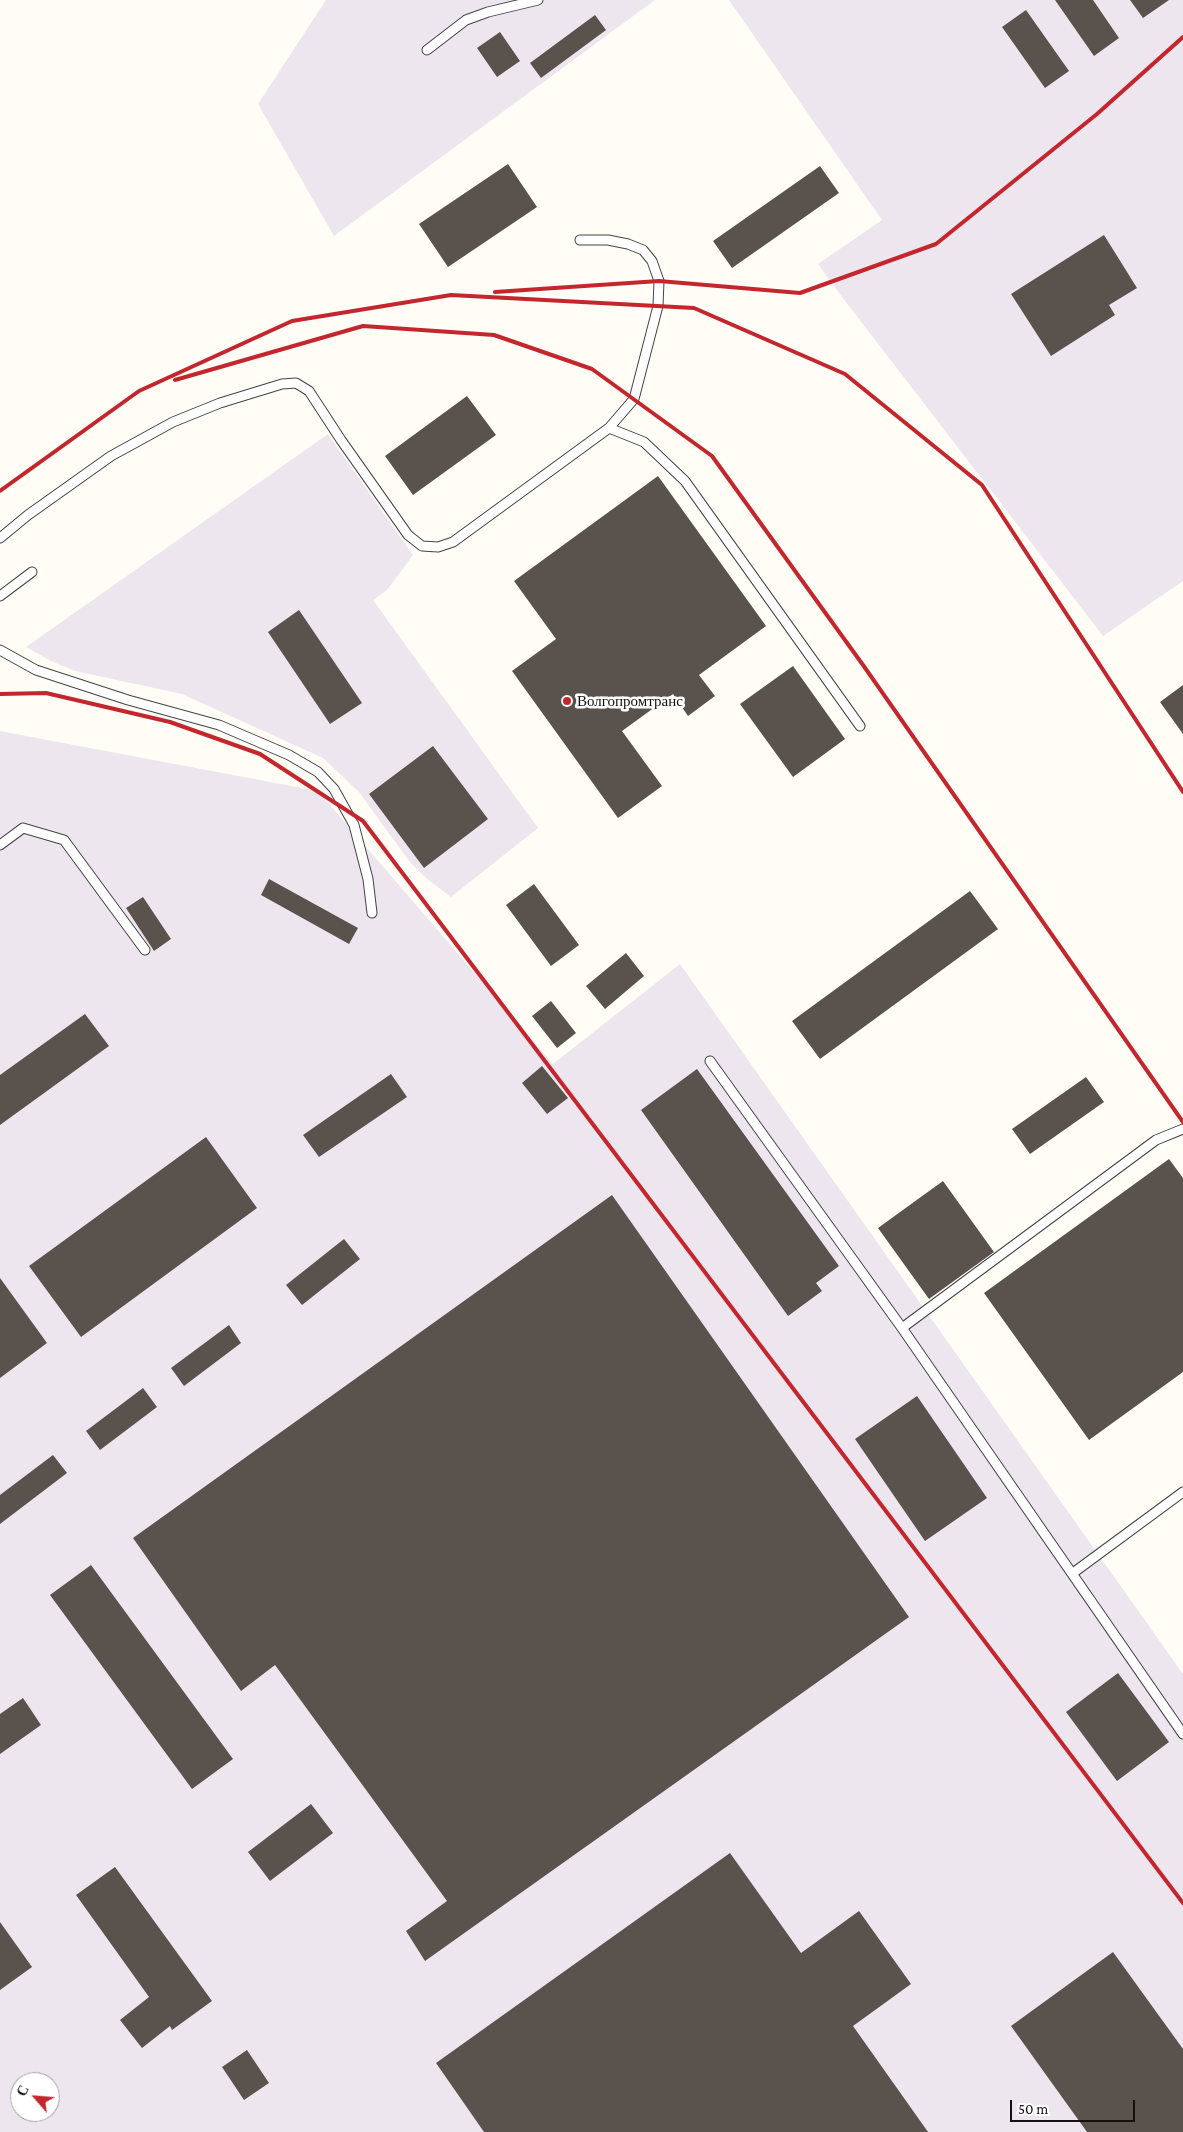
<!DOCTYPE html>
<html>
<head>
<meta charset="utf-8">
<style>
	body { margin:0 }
	#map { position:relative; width:1183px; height:2132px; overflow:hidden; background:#fffdf5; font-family:"Crimson Pro",serif }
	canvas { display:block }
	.north { position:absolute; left:10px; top:2072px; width:50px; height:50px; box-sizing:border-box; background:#fff; border:1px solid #a0a0a0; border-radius:50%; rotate:297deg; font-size:14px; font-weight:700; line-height:20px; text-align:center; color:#111 }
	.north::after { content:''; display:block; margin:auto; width:18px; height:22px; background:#c4262e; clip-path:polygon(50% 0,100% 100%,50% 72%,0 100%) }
	.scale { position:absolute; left:1010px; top:2100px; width:125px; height:22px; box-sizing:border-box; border:2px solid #111; border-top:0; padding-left:6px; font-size:15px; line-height:18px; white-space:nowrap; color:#111; -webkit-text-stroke:4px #fff; paint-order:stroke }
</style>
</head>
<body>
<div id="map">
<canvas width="1183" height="2132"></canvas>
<div class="north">С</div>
<div class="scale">50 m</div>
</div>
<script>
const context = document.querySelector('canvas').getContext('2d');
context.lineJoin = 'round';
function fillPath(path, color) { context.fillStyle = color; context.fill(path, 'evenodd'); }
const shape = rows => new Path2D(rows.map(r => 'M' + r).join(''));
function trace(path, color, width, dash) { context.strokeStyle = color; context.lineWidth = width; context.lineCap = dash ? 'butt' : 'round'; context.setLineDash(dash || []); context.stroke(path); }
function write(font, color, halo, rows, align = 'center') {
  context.font = font + ' "Crimson Pro",serif'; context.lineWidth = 5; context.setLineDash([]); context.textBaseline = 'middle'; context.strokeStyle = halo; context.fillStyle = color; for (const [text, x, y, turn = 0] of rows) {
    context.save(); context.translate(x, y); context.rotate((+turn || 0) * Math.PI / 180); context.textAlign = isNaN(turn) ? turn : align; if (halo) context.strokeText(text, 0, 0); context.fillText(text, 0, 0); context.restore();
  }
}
const industrial = shape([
	[326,0,655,0,334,236,258,104],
	[729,0,1183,0,1183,581,1103,636,839,293,818,264,882,220],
	[328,434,413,555,387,590,373,600,538,828,451,897,427,879,409,861,359,792,323,758,182,694,75,671,51,661,26,647],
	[0,731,318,791,553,1064,680,964,1183,1674,1183,2132,0,2132],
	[20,2082,50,2082,50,2112,20,2112]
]);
const building = shape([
	[1055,0,1093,0,1119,38,1094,56],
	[1130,0,1169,0,1143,18],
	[1026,10,1069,71,1045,88,1002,27],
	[595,15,606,30,541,78,530,63],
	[500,32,520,61,497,77,477,48],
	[508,164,537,207,448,267,419,224],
	[820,166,839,193,732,268,713,241],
	[1104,235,1137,288,1109,305,1115,315,1051,356,1011,294],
	[467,396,496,435,413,495,385,456],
	[658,476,766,626,699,675,715,696,688,716,673,694,622,731,662,786,618,818,512,671,556,639,514,581],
	[299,610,362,703,330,724,268,632],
	[793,666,845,739,793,777,740,704],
	[1183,685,1183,734,1160,702],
	[433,746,488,819,424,868,369,794],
	[269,879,358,928,349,944,261,895],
	[534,884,579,945,551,966,506,905],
	[970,891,998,929,820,1059,792,1021],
	[143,897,171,939,154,951,126,908],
	[626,953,644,976,605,1009,586,986],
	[551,1001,576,1033,557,1048,532,1016],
	[85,1014,109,1046,0,1125,0,1075],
	[542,1066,568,1098,547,1114,522,1083],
	[697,1069,839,1266,816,1283,822,1291,788,1316,641,1110],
	[391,1074,407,1097,319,1157,303,1135],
	[1086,1077,1104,1102,1030,1154,1012,1129],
	[206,1137,257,1208,81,1337,29,1266],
	[1169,1159,1183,1178,1183,1372,1089,1440,984,1293],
	[943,1181,994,1252,929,1299,878,1228],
	[612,1195,909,1617,425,1961,406,1931,447,1901,275,1665,241,1691,133,1538],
	[344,1239,360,1259,302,1305,286,1285],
	[0,1278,47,1343,0,1378],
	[229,1325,241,1343,184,1386,171,1368],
	[143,1388,157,1407,100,1450,86,1431],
	[917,1396,987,1498,925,1541,855,1439],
	[53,1455,67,1473,0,1524,0,1495],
	[91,1565,233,1759,192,1789,50,1595],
	[1118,1673,1169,1742,1117,1781,1066,1712],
	[23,1698,41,1725,0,1754,0,1714],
	[311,1804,333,1833,270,1881,248,1852],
	[730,1853,801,1953,859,1911,911,1984,853,2026,928,2132,484,2132,436,2063],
	[115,1867,212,2001,172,2030,170,2026,142,2048,120,2020,149,1997,76,1895],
	[0,1922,32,1967,0,1990],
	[1113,1952,1183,2049,1183,2132,1087,2132,1011,2026],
	[247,2050,269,2083,244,2100,222,2067]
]);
const lane = shape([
	[427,50,466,20,488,12,538,0],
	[609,428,644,442,685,481,860,726],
	[0,538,28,515,111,456,173,422,220,403,282,384,296,383,309,391,341,440,408,535,422,546,438,547,453,542,609,428,634,399,658,306,659,281,652,261,643,250,628,244,608,240,580,240],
	[0,596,32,572],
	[0,650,36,670,128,700,219,725,289,755,318,772,334,789,354,825,368,879,372,913],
	[0,845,23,828,64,840,145,950],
	[710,1061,902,1328,1183,1734],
	[902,1328,1156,1140,1183,1129],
	[1073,1573,1183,1492]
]);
const rail = shape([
	[495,292,659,281,800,293,936,244,1097,114,1183,37],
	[175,380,363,326,494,335,592,369,712,456,863,665,1183,1122],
	[0,491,139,391,292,321,451,295,694,308,845,374,982,485,1183,792],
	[0,694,46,693,170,722,260,754,363,821,1183,1903]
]);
const markers = [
	[567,701,5,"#c4262e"]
];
const poiNames = [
	["Волгопромтранс",577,701]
];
fillPath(industrial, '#eee6ef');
fillPath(building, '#5a524d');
trace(lane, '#444', 11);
trace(lane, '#fff', 9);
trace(rail, '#c4262e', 4);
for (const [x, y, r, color] of markers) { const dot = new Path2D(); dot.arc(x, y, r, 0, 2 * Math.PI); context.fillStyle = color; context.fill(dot); trace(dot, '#fff', 2); }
write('15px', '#111', '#fff', poiNames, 'left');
</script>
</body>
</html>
